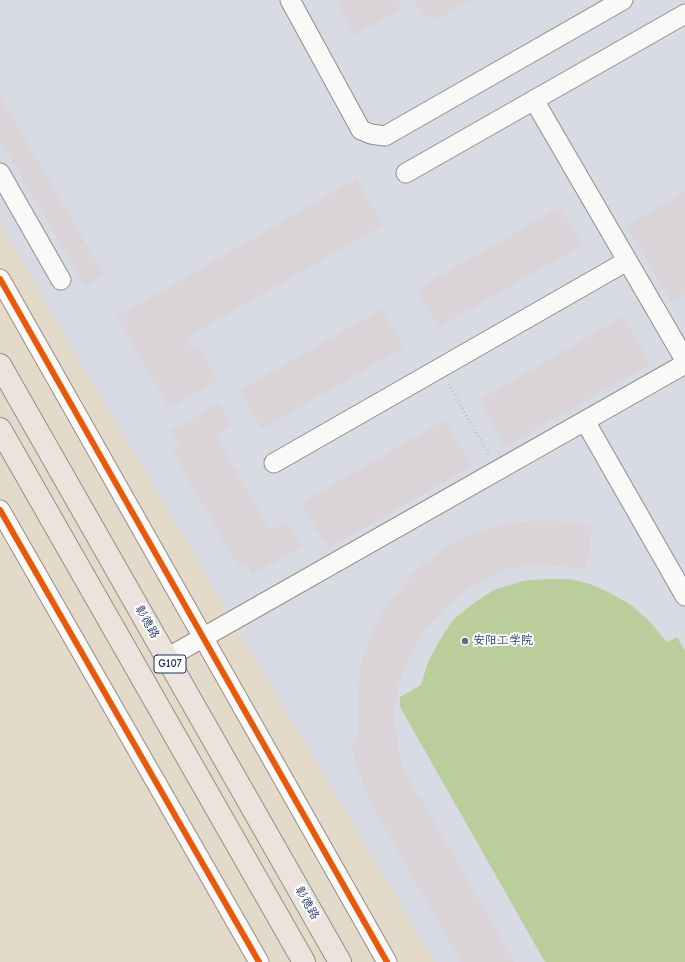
<!DOCTYPE html>
<html>
<head>
<meta charset="utf-8">
<style>
	body { margin:0 }
	canvas { display:block; background:#e4dac9 }
</style>
</head>
<body>
<canvas width="685" height="962"></canvas>
<script>
const context = document.querySelector('canvas').getContext('2d');
context.lineJoin = 'round';
function fillPath(path, color) { context.fillStyle = color; context.fill(path, 'evenodd'); }
const shape = rows => new Path2D(rows.map(r => 'M' + r).join(''));
function trace(path, color, width, dash) { context.strokeStyle = color; context.lineWidth = width; context.lineCap = dash ? 'butt' : 'round'; context.setLineDash(dash || []); context.stroke(path); }
function write(font, color, halo, rows, align = 'center') {
  context.font = font + ' "Comic Neue","LXGW WenKai TC",sans-serif'; context.lineWidth = 4; context.setLineDash([]); context.textBaseline = 'middle'; context.strokeStyle = halo; context.fillStyle = color; for (const [text, x, y, turn = 0] of rows) {
    context.save(); context.translate(x, y); context.rotate((+turn || 0) * Math.PI / 180); context.textAlign = isNaN(turn) ? turn : align; if (halo) context.strokeText(text, 0, 0); context.fillText(text, 0, 0); context.restore();
  }
}
const built = shape([
	[0,0,685,0,685,962,434,962,55,319,0,223]
]);
const green = shape([
	[548,579,569,579,590,584,610,593,631,605,650,622,667,642,677,637,685,651,685,962,545,962,400,707,400,697,421,685,428,662,440,640,453,620,471,605,494,590,523,581]
]);
const building = shape([
	[335,0,397,0,402,8,355,35],
	[414,0,472,0,436,20,433,14,425,18],
	[0,96,104,275,85,286,0,140],
	[356,179,383,225,186,338,191,348,197,345,217,380,169,408,117,317],
	[685,192,685,294,671,302,627,226],
	[560,207,582,245,439,327,417,289],
	[382,309,404,347,262,429,240,390],
	[623,317,650,364,505,447,479,400],
	[219,403,231,425,215,435,270,531,287,522,301,547,253,575,246,563,239,567,171,449,179,445,171,431],
	[445,420,472,466,328,549,301,503],
	[532,521,560,521,592,526,586,568,531,564,503,570,478,583,457,597,440,612,423,631,410,654,398,686,394,714,396,735,402,767,515,962,461,962,370,802,356,764,352,747,359,735,357,705,361,666,369,639,379,619,392,598,418,569,444,548,470,534,500,525]
]);
const path = shape([
	[448,384,489,455]
]);
const minor = shape([
	[290,0,361,130,371,134,385,136,623,0],
	[534,100,685,360],
	[0,173,61,280],
	[406,173,685,14],
	[0,279,387,962],
	[585,421,685,596],
	[274,463,627,261],
	[0,510,259,962],
	[167,658,685,364]
]);
const highway = shape([
	[0,365,340,962],
	[0,429,304,962]
]);
const cycleway = shape([
	[0,279,387,962],
	[0,510,259,962]
]);
const markers = [
	[465,641,4,"#616b83"]
];
const shields = [
	[170,664,32]
];
const shieldNames = [
	["G107",170,664]
];
const streetNames = [
	["彰德路",147,622,60],
	["彰德路",307,903,60]
];
const poiNames = [
	["安阳工学院",473,641]
];
fillPath(built, '#d8dae4');
fillPath(green, '#b9ce9a');
fillPath(building, '#dad3d8');
trace(minor, '#908e8d', 21);
trace(highway, '#908e8d', 24);
trace(path, '#bebec0', 2.5, [1, 3]);
trace(minor, '#fbf9f7', 19);
trace(highway, '#ece4dc', 22);
trace(cycleway, '#e8590c', 6);
for (const [x, y, r, color] of markers) { const dot = new Path2D(); dot.arc(x, y, r, 0, 2 * Math.PI); context.fillStyle = color; context.fill(dot); trace(dot, '#fff', 1.5); }
for (const [x, y, w] of shields) { const box = new Path2D(); box.roundRect(x - w / 2, y - 9, w, 18, 3); context.fillStyle = '#fff'; context.fill(box); trace(box, '#1b2f5e', 1); }
write('bold 11px', '#1b2f5e', null, shieldNames);
write('12px', '#1b2f5e', '#fff', streetNames);
write('12px', '#1b2f5e', '#fff', poiNames, 'left');
</script>
</body>
</html>
